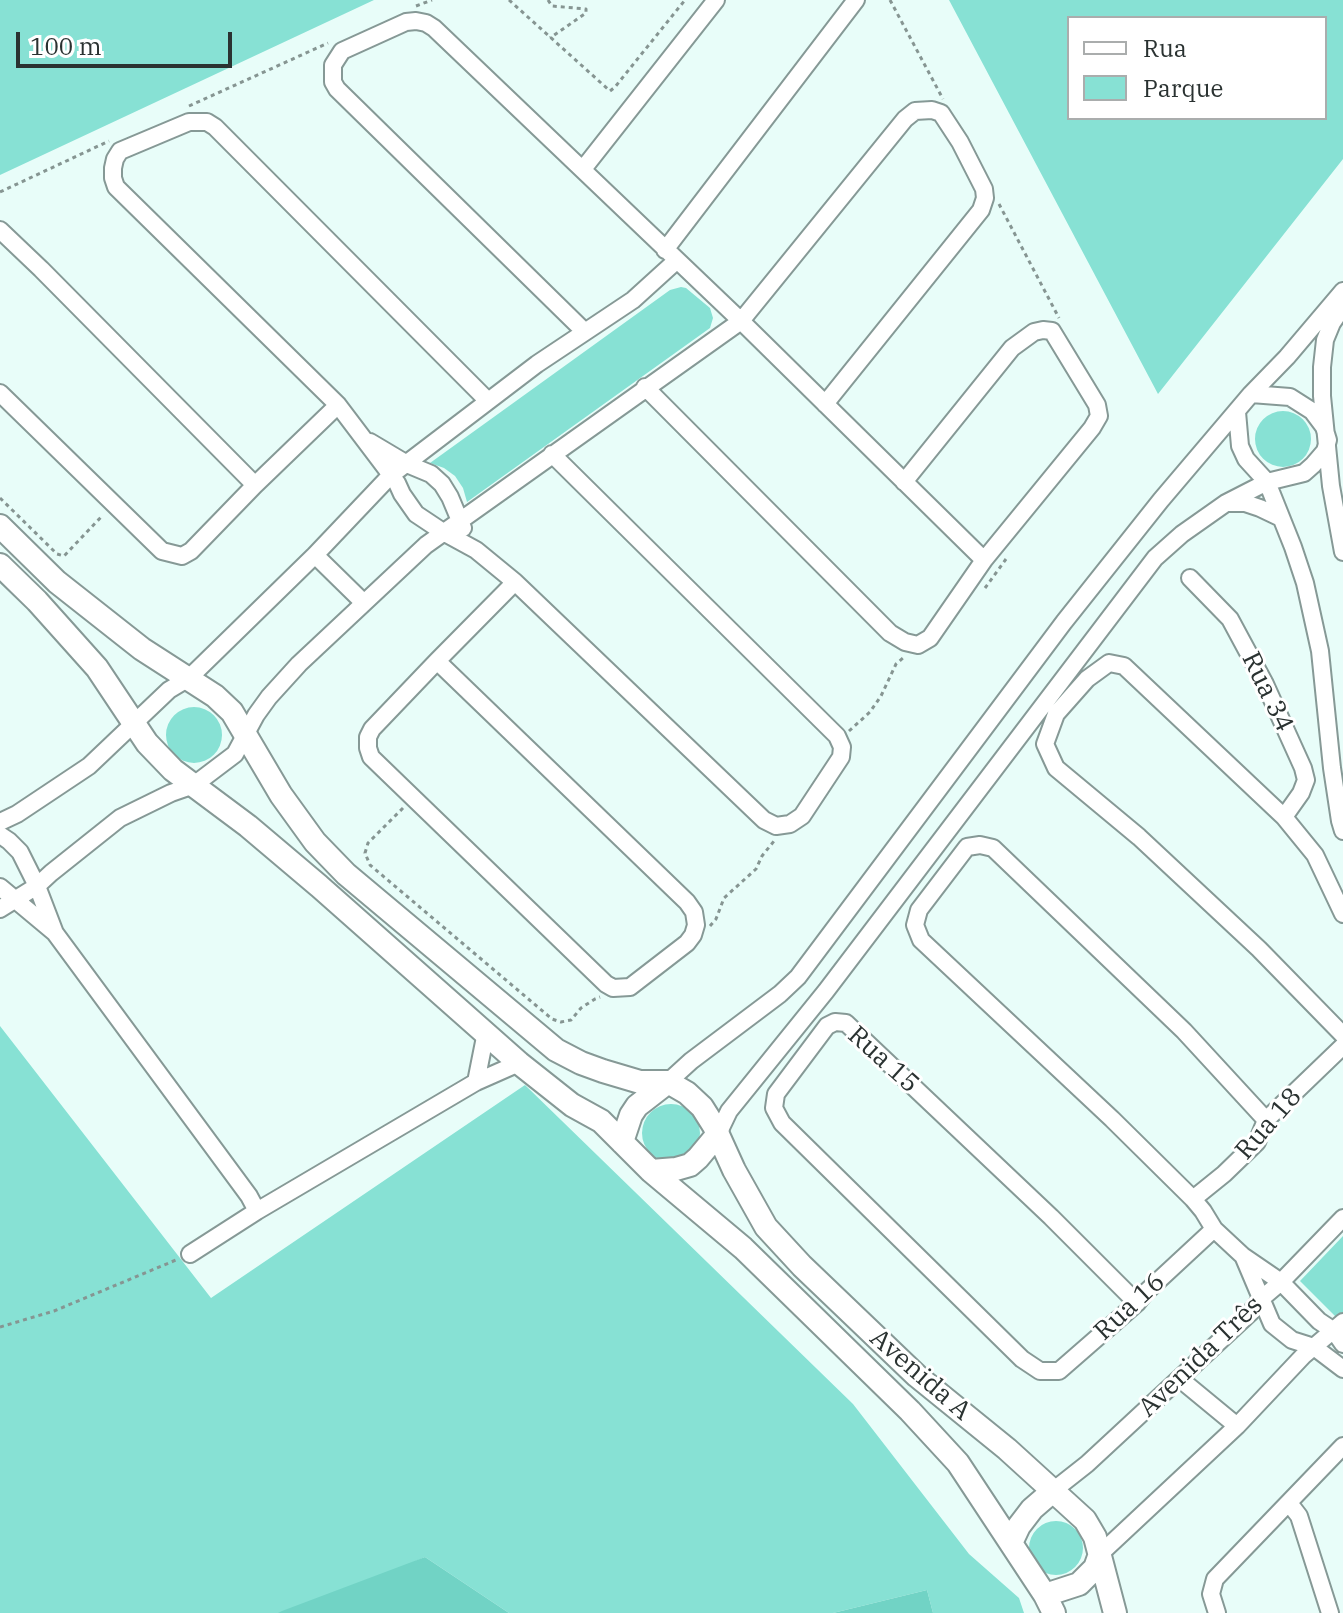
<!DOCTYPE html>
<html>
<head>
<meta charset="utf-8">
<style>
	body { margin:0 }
	#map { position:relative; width:1343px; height:1613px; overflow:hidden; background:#e8fdf9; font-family:"IBM Plex Serif",serif }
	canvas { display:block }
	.legend { position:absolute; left:1067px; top:16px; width:260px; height:104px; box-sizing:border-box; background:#fff; border:2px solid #aaadad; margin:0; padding:10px 14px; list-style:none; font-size:24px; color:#2a3231 }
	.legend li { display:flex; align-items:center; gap:16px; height:40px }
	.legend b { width:40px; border:2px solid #aaadad }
	.scale { position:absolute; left:16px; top:32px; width:216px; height:36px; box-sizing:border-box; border:4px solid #2a3231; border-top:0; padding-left:10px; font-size:24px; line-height:28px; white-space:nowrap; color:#2a3231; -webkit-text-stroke:6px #fff; paint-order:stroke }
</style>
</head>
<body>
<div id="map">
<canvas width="1343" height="1613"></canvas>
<ul class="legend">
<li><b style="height:10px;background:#fff"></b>Rua</li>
<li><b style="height:22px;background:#87e1d4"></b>Parque</li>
</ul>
<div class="scale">100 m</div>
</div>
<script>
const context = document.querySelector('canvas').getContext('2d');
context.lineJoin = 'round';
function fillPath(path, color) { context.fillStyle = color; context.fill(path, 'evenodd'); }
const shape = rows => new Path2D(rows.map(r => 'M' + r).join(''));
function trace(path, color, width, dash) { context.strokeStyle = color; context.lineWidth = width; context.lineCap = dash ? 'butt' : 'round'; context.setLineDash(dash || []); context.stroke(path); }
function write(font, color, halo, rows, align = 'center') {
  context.font = font + ' "IBM Plex Serif",serif'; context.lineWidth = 6; context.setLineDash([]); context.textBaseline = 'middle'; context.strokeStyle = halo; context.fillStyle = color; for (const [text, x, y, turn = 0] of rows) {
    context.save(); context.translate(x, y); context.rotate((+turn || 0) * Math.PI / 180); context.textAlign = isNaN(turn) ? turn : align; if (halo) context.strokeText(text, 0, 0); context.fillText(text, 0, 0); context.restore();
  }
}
const green = shape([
	[0,0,374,0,0,175],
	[949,0,1343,0,1343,159,1158,394],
	[1069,18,1325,18,1325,118,1069,118],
	[681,287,686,288,710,308,713,318,710,328,467,502,463,488,455,476,444,468,430,463,670,290],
	'1255 439a28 28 0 1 1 56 0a28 28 0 1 1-56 0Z',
	'166 735a28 28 0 1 1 56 0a28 28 0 1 1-56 0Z',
	[0,1026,211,1298,525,1085,853,1404,969,1554,1019,1598,1024,1613,933,1613,927,1590,833,1613,509,1613,425,1557,297,1613,0,1613],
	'642 1133a29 29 0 1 1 58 0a29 29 0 1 1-58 0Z',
	[1343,1236,1343,1314,1338,1319,1300,1281],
	'1029 1548a27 27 0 1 1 54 0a27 27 0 1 1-54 0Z'
]);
const forest = shape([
	[425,1557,509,1613,278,1613,282,1611],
	[927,1590,933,1613,833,1613]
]);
const path = shape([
	[509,0,610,91,615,87,685,0],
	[548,0,552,6,586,9,586,13,550,38],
	[890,0,943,99],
	[416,6,432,0],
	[189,106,328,43],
	[0,192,109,141],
	[999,204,1059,318],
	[0,498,57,554,64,556,103,515],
	[985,588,1006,559],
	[849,731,870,712,881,696,896,664,903,658],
	[403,808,368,843,365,853,370,865,552,1019,561,1022,571,1020,581,1008,595,999,600,997],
	[710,926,716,919,724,898,756,869,762,856,774,841],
	[0,1327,54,1311,176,1260]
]);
const minor = shape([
	[583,169,716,0],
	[0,230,41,269,255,485],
	[665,250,856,0],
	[1343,307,1332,323,1325,340,1322,367,1322,396,1331,486,1343,552],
	[585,332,337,89,333,82,333,65,342,51,406,22,416,21,426,23,434,28,741,321,984,560],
	[645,387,890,633,905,642,918,645,930,638,984,560,1092,428,1099,416,1097,405,1052,331,1043,330,1034,332,1012,348,904,482],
	[0,393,162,551,182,556,191,551,255,485,338,405],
	[488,401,215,127,207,122,189,122,120,151,115,159,113,168,113,178,116,187,338,405,397,483,402,494,416,514,443,532,476,550,515,582,764,820,776,826,790,824,802,816,841,757,842,747,837,736,552,454],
	[1237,412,1240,446,1246,459,1267,482,1293,547,1305,583,1320,651,1332,768,1340,821,1343,831],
	[370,442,407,464,431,474,442,484,450,497,463,528],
	[1227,503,1245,503,1260,508,1281,518],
	[315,555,364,603],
	[1190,578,1230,619,1265,684,1303,768,1306,780,1301,793,1284,817],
	[437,661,687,902,694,912,696,925,693,935,687,943,630,987,613,988,606,984,371,757,368,748,368,737,372,729,437,661,515,582],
	[0,822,17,814,89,766,169,690,189,678,315,555,390,476,537,364,633,300,676,261],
	[0,835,9,841,20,852,37,886,55,933,249,1196,257,1211],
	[0,887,54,932],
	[0,909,37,886,51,873,120,818,171,793,194,785,235,754,256,715,269,697,299,664,426,545,741,321,905,119,915,111,932,110,941,113,960,142,984,189,985,198,981,210,825,404],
	[1343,914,1315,855,1284,817,1124,666,1109,663,1087,679,1056,714,1045,744,1056,768,1139,837,1259,949,1343,1035],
	[476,1082,486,1032],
	[668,1082,691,1061,780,994,798,977,1064,622,1161,500,1251,394,1287,357,1343,291],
	[1266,1120,1184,1031,993,848,980,845,967,847,919,910,915,925,921,940,1112,1119,1193,1199,1203,1211,1214,1229,1243,1256,1281,1282,1319,1321,1334,1331,1343,1344],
	[718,1134,729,1111,826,991,1155,558,1182,534,1226,503,1267,482,1304,473,1313,465,1325,451,1328,440,1324,427,1312,411,1290,397,1251,394],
	[1193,1199,1224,1174,1257,1142,1266,1120,1343,1046],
	[190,1254,257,1211,476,1082,519,1063],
	[1244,1258,1272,1324,1292,1340,1314,1347,1343,1369],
	[1137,1303,1051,1217,846,1023,835,1022,827,1026,776,1094,774,1108,782,1123,1022,1359,1040,1371,1059,1371,1137,1303,1145,1293,1214,1229],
	[1180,1379,1237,1426],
	[1054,1490,1087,1464,1250,1313,1261,1299,1281,1282,1343,1218],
	[1289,1503,1299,1516,1330,1613],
	[1100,1554,1237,1426,1303,1356,1343,1322],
	[1217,1613,1211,1594,1215,1579,1343,1446]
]);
const secondary = shape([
	[0,526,57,582,142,649,215,696,232,712,281,795,315,842,346,874,556,1050,581,1063,603,1071,640,1082,668,1082,687,1093,702,1107,714,1126,734,1170,766,1227,802,1266,917,1376,1007,1449,1085,1520,1095,1537,1115,1613],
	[0,565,37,601,97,668,147,743,173,770,248,826,319,886,519,1063,572,1105,601,1121,651,1171,743,1248,910,1411,958,1463,1045,1595,1054,1613],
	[622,1142,631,1115,637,1106,668,1082],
	[651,1171,676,1169,690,1165,698,1158,718,1134],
	[1011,1543,1019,1526,1032,1509,1054,1490],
	[1045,1595,1079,1584,1095,1568,1100,1554]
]);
const streetNames = [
	["Rua 34",1267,692,64],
	["Rua 15",883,1060,42],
	["Rua 18",1269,1124,-49],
	["Rua 16",1130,1307,-43],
	["Avenida Três",1201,1357,-44],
	["Avenida A",920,1375,41]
];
fillPath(green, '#87e1d4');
fillPath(forest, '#71d3c5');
trace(minor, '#869996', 20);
trace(secondary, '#869996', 26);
trace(path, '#869592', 3, [4, 4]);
trace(minor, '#fff', 16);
trace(secondary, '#fff', 22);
write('26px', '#2a3231', '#fff', streetNames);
</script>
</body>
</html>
